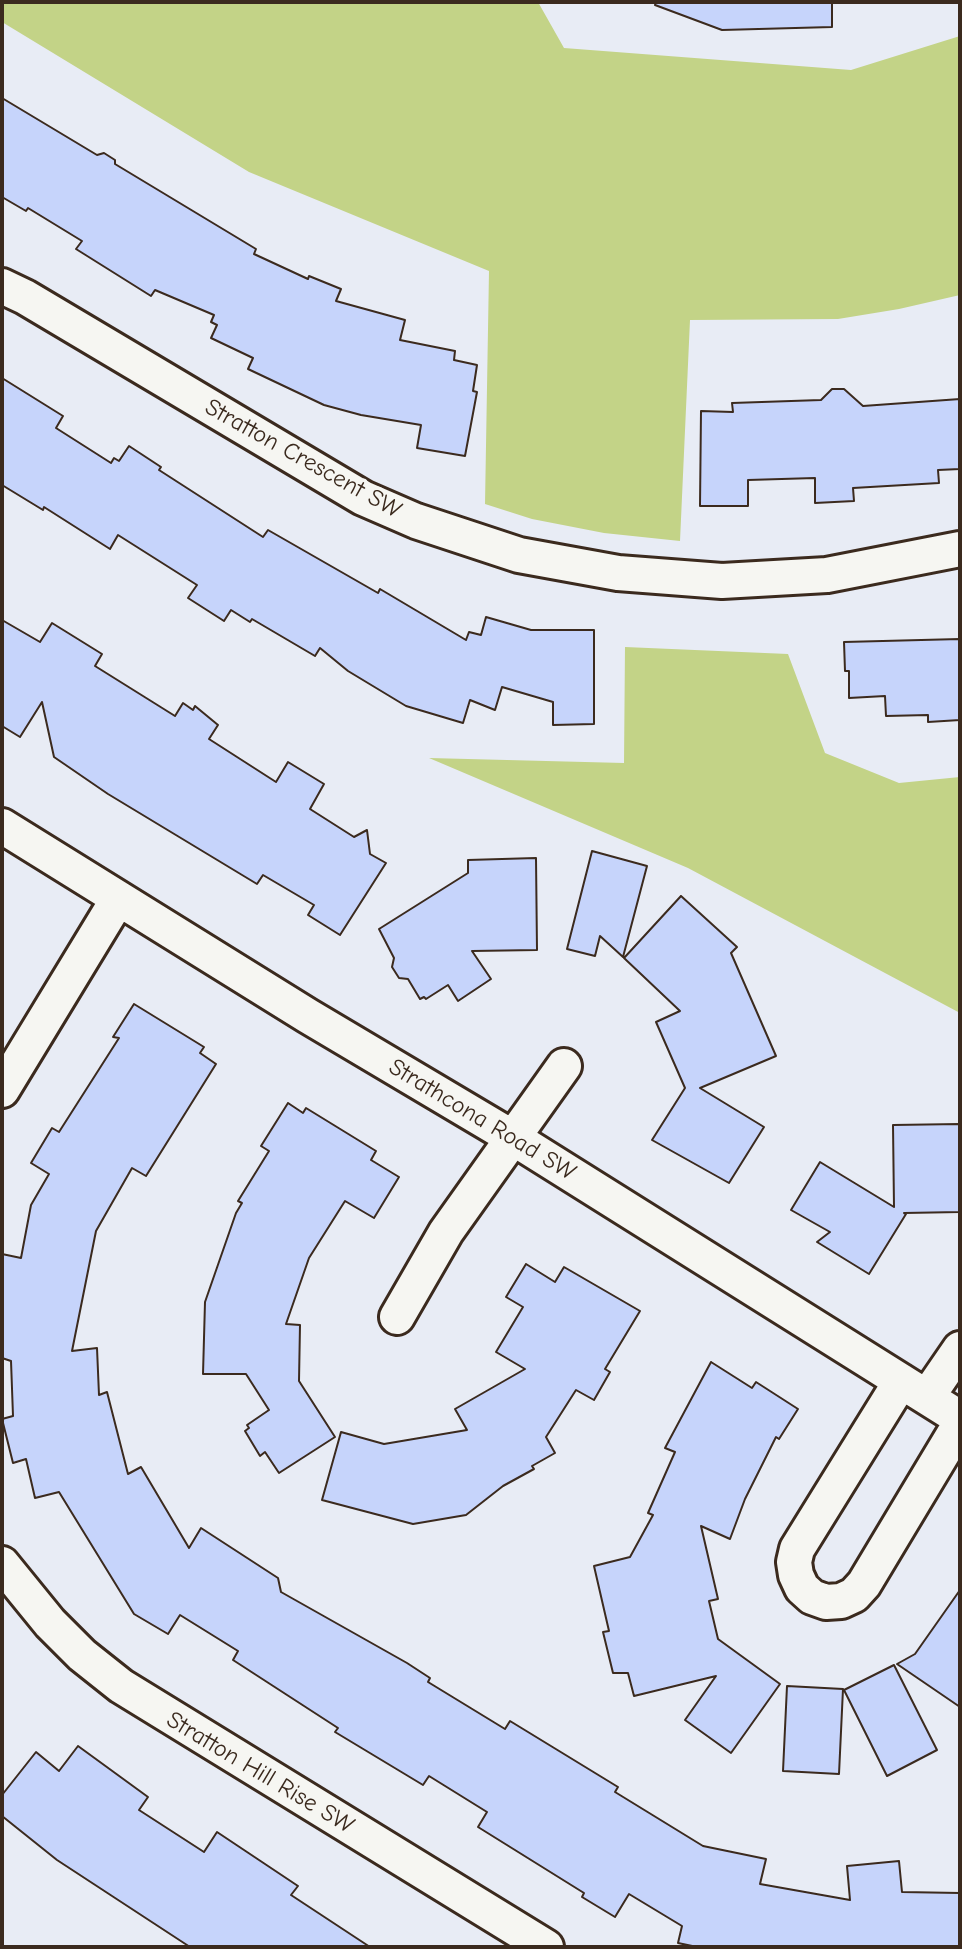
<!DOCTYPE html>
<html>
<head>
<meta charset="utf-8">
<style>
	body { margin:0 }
	#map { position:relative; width:962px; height:1949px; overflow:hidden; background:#e8ecf5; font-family:"Comic Neue",sans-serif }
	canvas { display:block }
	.frame { position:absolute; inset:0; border:4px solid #3b2a1e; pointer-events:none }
</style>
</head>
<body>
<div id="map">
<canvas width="962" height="1949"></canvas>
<div class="frame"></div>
</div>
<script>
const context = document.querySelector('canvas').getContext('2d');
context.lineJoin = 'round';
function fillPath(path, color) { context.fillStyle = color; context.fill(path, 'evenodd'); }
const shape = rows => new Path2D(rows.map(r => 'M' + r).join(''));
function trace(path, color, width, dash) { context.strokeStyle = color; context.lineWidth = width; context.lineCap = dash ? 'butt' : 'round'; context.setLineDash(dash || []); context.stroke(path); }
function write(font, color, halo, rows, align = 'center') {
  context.font = font + ' "Comic Neue",sans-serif'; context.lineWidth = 7; context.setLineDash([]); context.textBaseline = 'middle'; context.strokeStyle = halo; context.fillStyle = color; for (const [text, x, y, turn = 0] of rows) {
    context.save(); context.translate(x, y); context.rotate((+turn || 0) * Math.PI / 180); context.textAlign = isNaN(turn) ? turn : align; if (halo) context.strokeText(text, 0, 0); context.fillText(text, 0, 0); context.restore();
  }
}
const green = shape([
	[2,2,538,2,564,48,851,70,960,36,960,295,899,309,838,319,690,320,680,541,604,533,532,519,485,504,489,271,249,172,2,22],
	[625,647,788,654,825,753,899,783,960,777,960,1013,688,868,429,758,624,763]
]);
const building = shape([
	[656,2,832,2,832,27,722,30,655,5,656,2],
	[2,98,97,155,104,153,115,160,115,164,256,249,254,254,308,279,309,276,341,289,336,301,405,320,400,340,455,351,454,360,477,365,473,391,477,392,465,456,417,448,421,425,361,415,324,405,248,369,253,358,211,338,217,325,211,322,214,315,155,290,151,296,76,249,82,241,28,208,26,211,2,197,2,98],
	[2,378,63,416,56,428,111,463,114,458,119,461,129,446,161,467,159,470,263,537,268,530,378,593,380,589,466,640,469,632,481,635,486,617,531,630,594,630,594,724,553,725,553,702,502,687,495,710,470,700,463,723,406,706,348,671,320,648,315,656,252,619,250,622,231,610,224,621,188,598,197,585,118,535,110,549,44,507,43,510,2,485,2,378],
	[832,389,844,389,863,406,960,399,960,469,938,470,939,483,853,488,854,501,815,503,815,478,748,480,748,506,700,506,701,411,733,412,732,403,821,400,832,389],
	[2,620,40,642,52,623,102,654,95,666,175,716,183,703,193,710,195,706,218,725,209,739,276,782,288,762,324,784,310,809,354,837,367,830,370,854,386,863,340,935,308,915,314,905,263,875,257,884,108,794,54,757,42,702,20,737,2,726,2,620],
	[960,639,960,720,928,722,928,715,886,716,885,696,849,698,849,671,845,671,844,642,960,639],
	[592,851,647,866,623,957,600,936,595,956,567,949,592,851],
	[536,858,537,950,472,951,491,979,458,1001,448,985,426,999,424,997,420,999,408,979,399,978,392,967,394,958,379,929,468,873,468,860,536,858],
	[681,896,737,947,731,953,776,1056,700,1088,764,1127,729,1183,652,1140,685,1088,656,1022,680,1011,624,958,681,896],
	[134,1004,204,1047,200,1053,216,1064,146,1176,132,1168,96,1231,72,1351,97,1348,99,1395,107,1392,128,1474,141,1467,189,1548,201,1528,278,1578,281,1592,407,1663,430,1678,428,1682,505,1729,510,1721,618,1787,615,1792,703,1846,766,1859,760,1884,850,1900,847,1866,899,1861,902,1892,960,1893,960,1947,697,1947,678,1943,682,1926,629,1894,615,1917,582,1897,584,1893,478,1827,487,1812,429,1776,423,1785,335,1732,338,1728,233,1660,238,1651,180,1615,168,1634,134,1614,59,1492,35,1498,26,1459,13,1463,2,1419,13,1416,11,1361,2,1358,2,1254,21,1258,31,1205,49,1174,31,1163,52,1128,59,1132,119,1038,113,1037,134,1004],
	[288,1103,303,1113,306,1108,376,1151,371,1160,399,1177,374,1218,345,1201,309,1258,286,1324,300,1325,299,1381,335,1437,279,1473,265,1452,260,1456,245,1431,249,1428,247,1425,269,1410,246,1374,203,1374,205,1302,236,1213,242,1203,238,1201,269,1151,261,1146,288,1103],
	[960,1124,960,1212,904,1213,906,1214,869,1274,817,1242,830,1232,791,1210,820,1162,894,1207,893,1125,960,1124],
	[526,1264,555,1282,564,1267,640,1311,605,1369,610,1372,594,1400,576,1390,546,1437,555,1453,532,1466,534,1469,503,1486,466,1515,413,1524,322,1500,341,1432,384,1444,467,1430,455,1409,525,1369,496,1352,523,1307,506,1297,526,1264],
	[711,1362,752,1388,756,1382,798,1409,779,1439,776,1437,745,1499,730,1539,701,1526,718,1599,709,1601,718,1639,780,1684,731,1753,685,1720,716,1676,634,1696,628,1673,613,1673,603,1632,609,1631,594,1566,630,1557,653,1515,648,1513,675,1452,665,1448,711,1362],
	[960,1590,960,1707,897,1664,915,1654,960,1590],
	[894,1665,937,1750,887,1776,844,1690,894,1665],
	[787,1686,843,1689,839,1774,783,1771,787,1686],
	[78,1746,148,1797,139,1810,204,1852,217,1832,298,1886,291,1895,370,1947,190,1947,57,1860,2,1816,2,1795,36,1752,59,1771,78,1746]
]);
const minor = shape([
	[2,286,25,297,363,498,416,521,519,555,618,573,722,581,827,575,960,549],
	[2,826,308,1016,515,1139,960,1418],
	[2,1090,118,899],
	[397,1317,446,1232,564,1066],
	[901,1381,797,1549,794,1562,796,1575,802,1588,812,1597,826,1602,841,1601,854,1595,864,1584,960,1424],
	[927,1397,960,1349],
	[2,1564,50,1623,82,1655,121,1686,546,1947]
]);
const streetNames = [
	["Stratton Crescent SW",303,459,29],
	["Strathcona Road SW",482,1120,31],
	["Stratton Hill Rise SW",260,1773,31]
];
fillPath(green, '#c3d387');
fillPath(building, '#c6d4fb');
trace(building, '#3b2a1e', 2);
trace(minor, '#3b2a1e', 40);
trace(minor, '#f6f6f2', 34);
write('24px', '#3b2a1e', '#f6f6f2', streetNames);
</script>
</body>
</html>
